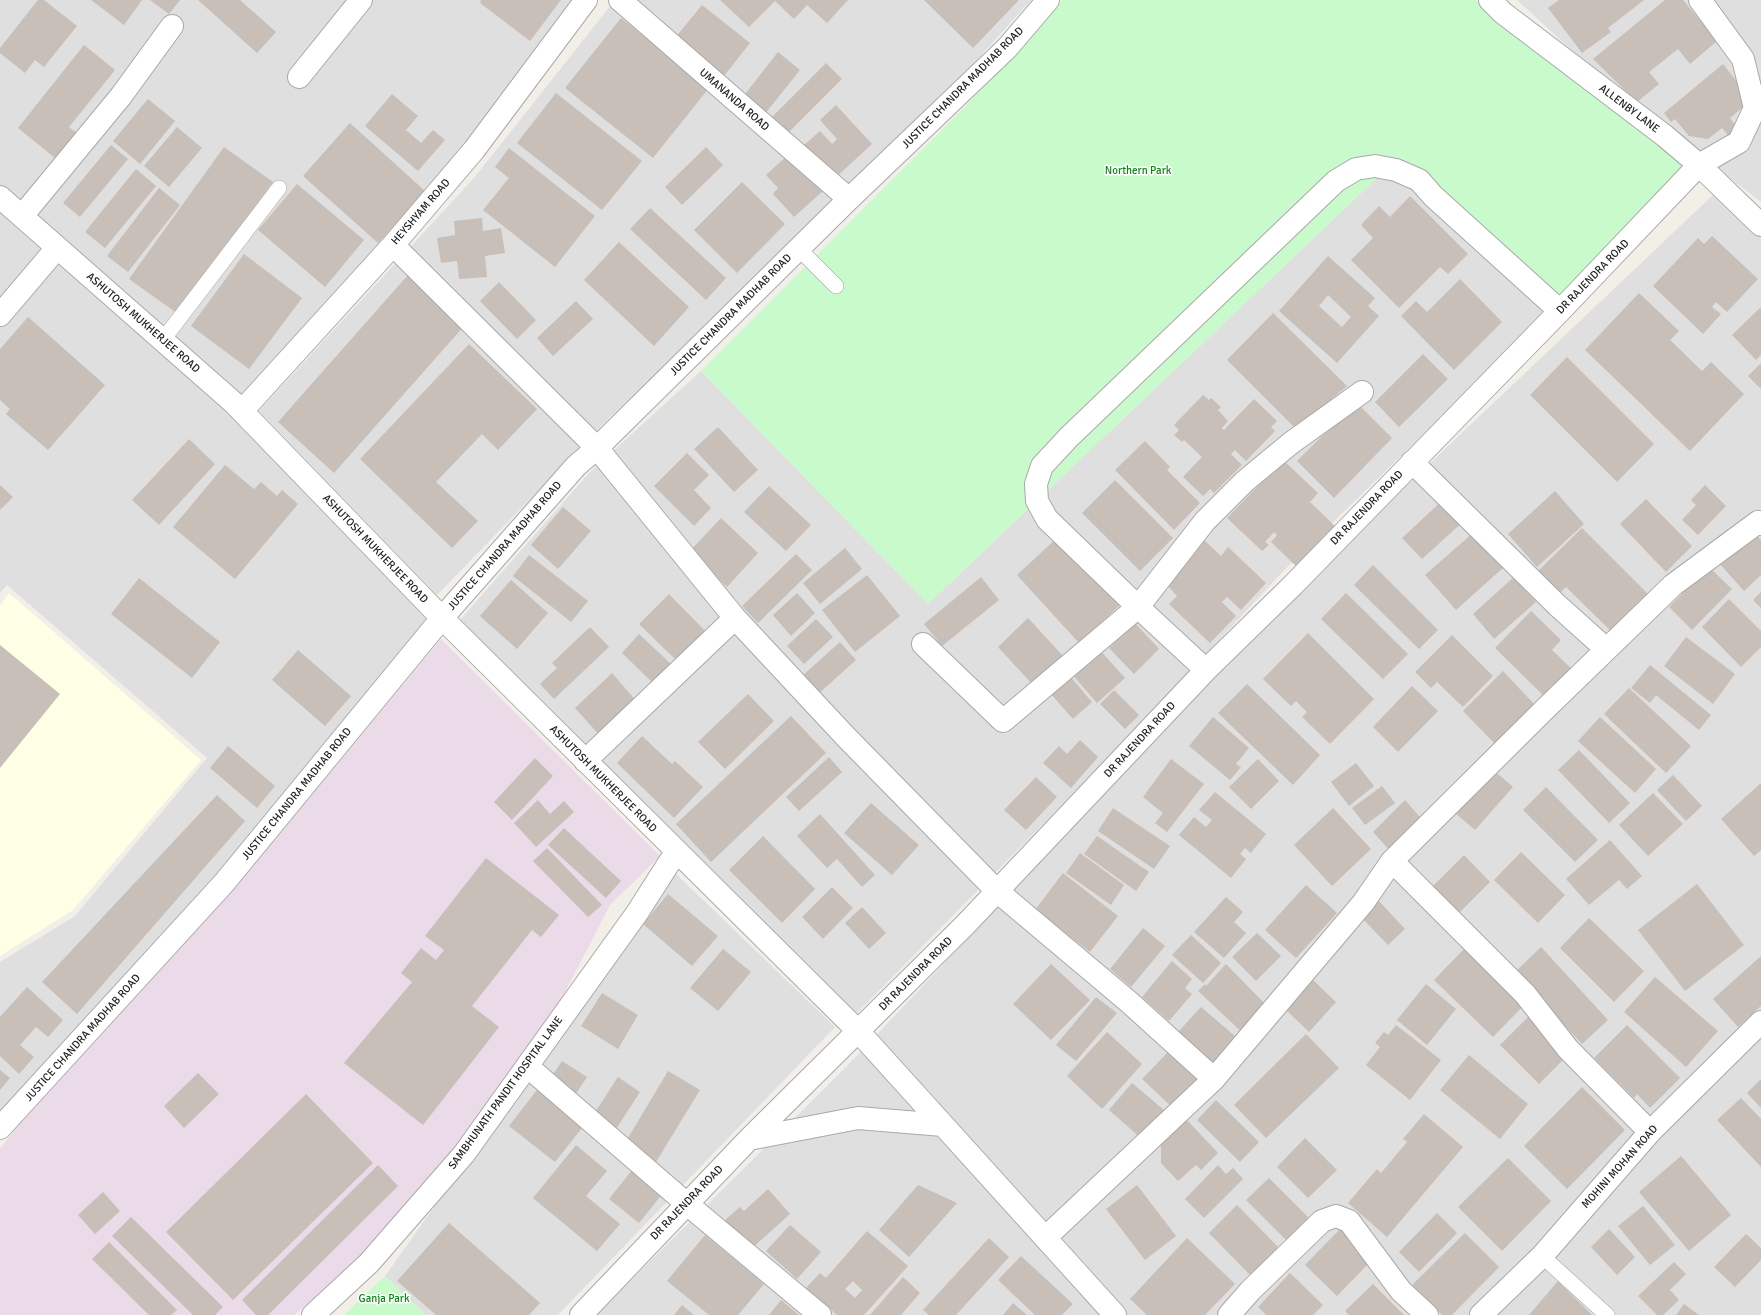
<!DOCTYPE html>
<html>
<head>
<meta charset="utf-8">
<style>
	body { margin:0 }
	canvas { display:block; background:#f2efe9 }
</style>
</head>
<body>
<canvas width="1761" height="1315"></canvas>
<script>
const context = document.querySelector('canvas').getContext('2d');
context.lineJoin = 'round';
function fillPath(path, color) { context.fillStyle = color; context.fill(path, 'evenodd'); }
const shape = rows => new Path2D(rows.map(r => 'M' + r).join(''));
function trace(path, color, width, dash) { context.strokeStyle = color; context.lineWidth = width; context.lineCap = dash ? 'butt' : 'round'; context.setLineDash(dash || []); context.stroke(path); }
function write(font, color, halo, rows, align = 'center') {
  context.font = font + ' Signika,sans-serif'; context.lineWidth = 3; context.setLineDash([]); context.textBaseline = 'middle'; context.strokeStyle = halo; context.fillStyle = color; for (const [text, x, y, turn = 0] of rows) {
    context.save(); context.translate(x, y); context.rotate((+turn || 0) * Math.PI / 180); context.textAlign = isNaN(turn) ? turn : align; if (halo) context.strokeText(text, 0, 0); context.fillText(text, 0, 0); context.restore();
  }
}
const residential = shape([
	[0,0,591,0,423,204,240,401,0,187],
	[615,0,1031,0,862,187,610,417,437,595,259,411,474,178],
	[1517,0,1761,0,1761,202,1613,88],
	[1396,160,1559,302,1290,564,1121,745,857,1013,460,620,589,473,701,371,928,604],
	[1714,194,1761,223,1761,1315,596,1315,848,1065,1312,575],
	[0,205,235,414,428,621,224,874,0,1120,0,962,75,916,207,758,7,585,0,593],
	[673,871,835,1027,558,1315,426,1315,385,1276]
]);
const industrial = shape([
	[441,639,660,856,610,905,560,1002,438,1171,360,1258,294,1315,0,1315,0,1149,24,1118,247,873]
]);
const education = shape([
	[9,593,201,760,73,910,0,956,0,606]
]);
const park = shape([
	[1062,0,1476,0,1500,23,1686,165,1559,302,1396,160,928,604,701,371,963,109],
	[385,1276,426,1315,344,1315]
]);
const building = shape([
	[38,0,44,0,77,26,44,67,35,60,25,73,0,53,0,48],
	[91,0,142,0,124,25],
	[150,0,180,0,169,14],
	[198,0,240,0,276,32,257,53],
	[481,0,561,0,530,41,480,3],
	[720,0,848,0,827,23,807,5,794,19,775,1,749,27],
	[924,0,1019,0,973,48],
	[1559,0,1644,0,1608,28,1611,32,1582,53,1548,8],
	[1665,0,1683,0,1717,41,1690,64,1678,49,1649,72,1659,84,1637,102,1593,59],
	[702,5,750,43,724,76,675,38],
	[621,18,709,88,653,158,565,88],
	[84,45,115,70,69,127,81,136,60,162,18,128],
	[778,52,800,70,764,115,742,98],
	[826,63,842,79,783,138,767,122],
	[1723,64,1745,92,1742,108,1730,118,1737,128,1728,135,1722,128,1708,139,1689,136,1675,119,1671,122,1664,113],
	[556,93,642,161,602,210,517,143],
	[392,94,418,116,406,130,421,143,433,130,445,140,418,171,365,126],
	[148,99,175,121,140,164,113,141],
	[836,105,872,144,833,180,802,147,820,131,832,144,837,139,820,120],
	[350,123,425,191,378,243,303,176],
	[177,127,202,148,169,187,144,166],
	[111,145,128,159,80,217,63,203],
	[224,147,273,182,178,314,129,279],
	[706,147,723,165,682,205,665,187],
	[509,148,595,216,555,267,483,210,509,178,495,167],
	[790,153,824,190,794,217,773,194,778,188,766,175],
	[136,169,156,186,105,248,85,232],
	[742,182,785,224,737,273,694,230],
	[297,184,364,240,325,287,258,230],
	[159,188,180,205,128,272,107,256],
	[1410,196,1468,254,1448,274,1440,267,1399,308,1351,260,1373,238,1361,225,1379,206,1390,217],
	[650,208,726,278,706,300,630,229],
	[482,218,483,231,501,228,505,253,485,256,487,277,459,279,457,261,441,263,437,238,455,235,454,221],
	[1712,236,1758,279,1727,312,1716,302,1712,307,1721,314,1703,334,1653,286,1698,238,1704,244],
	[619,242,689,307,654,346,584,280],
	[244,254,302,298,249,369,191,326],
	[1328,256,1375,298,1368,306,1379,316,1337,363,1279,311],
	[1328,295,1351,317,1342,327,1319,306],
	[408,275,465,325,334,473,278,422],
	[1460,279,1502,322,1454,370,1401,316,1416,301,1427,312],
	[499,282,536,320,517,339,480,301],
	[1639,293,1679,331,1670,340,1702,371,1711,362,1744,394,1690,451,1585,350],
	[576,301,593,319,553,356,537,338],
	[1761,307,1761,355,1756,360,1732,335],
	[1273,313,1347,386,1296,429,1227,360],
	[28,317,105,385,48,450,6,414,10,409,0,400,0,349],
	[469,344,537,409,498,450,482,434,436,482,478,521,452,548,360,459],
	[1423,354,1448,379,1399,427,1375,402],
	[1567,357,1654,444,1617,482,1530,395],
	[1761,363,1761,389,1748,376],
	[1203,395,1209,400,1211,398,1221,407,1218,410,1228,421,1222,428,1224,430,1254,399,1277,421,1271,427,1275,431,1246,461,1235,450,1231,454,1242,465,1214,493,1210,489,1203,496,1183,477,1202,457,1184,440,1182,442,1174,435,1179,430,1174,425],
	[1356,402,1392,438,1334,498,1297,461],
	[718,427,758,470,734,492,694,449],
	[189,439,215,464,159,525,132,500],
	[1145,441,1170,467,1167,470,1200,503,1174,530,1115,470],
	[687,453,709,475,694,490,711,508,694,526,654,486],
	[1283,460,1318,493,1310,502,1339,530,1300,570,1271,542,1277,535,1274,532,1265,542,1269,545,1262,551,1227,518],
	[225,465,254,489,261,482,277,496,282,490,298,504,235,579,173,527],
	[1115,480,1173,538,1140,571,1082,513],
	[0,485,13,497,0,510],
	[1705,485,1726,506,1698,535,1682,520,1696,505,1691,500],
	[769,486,811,525,786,551,744,512],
	[1555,491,1584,524,1537,567,1508,534],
	[1445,498,1465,520,1422,559,1402,538],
	[1646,499,1692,546,1666,572,1620,524],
	[563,507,591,531,558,569,531,545],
	[721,518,758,553,727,587,690,551],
	[1582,528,1652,598,1615,635,1566,587,1558,595,1536,573],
	[1474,532,1504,567,1456,610,1425,575],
	[1754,532,1761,540,1761,575,1744,591,1719,563],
	[1059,536,1121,604,1079,643,1017,575],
	[1204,540,1221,556,1228,547,1266,583,1241,610,1227,597,1222,602,1236,616,1210,643,1169,604,1177,596,1167,585],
	[845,548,862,569,820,604,803,583],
	[796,554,812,570,758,623,742,606],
	[529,555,588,601,571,622,513,576],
	[1373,565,1438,630,1419,649,1354,585],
	[1709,567,1732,589,1692,630,1669,607],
	[867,575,900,616,855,652,822,610],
	[981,577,999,600,942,646,924,624],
	[1514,577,1536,602,1494,639,1473,614],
	[139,578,220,642,192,678,111,614],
	[511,580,548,613,517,649,480,616],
	[1761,592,1761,608,1753,600],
	[797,593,815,613,791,636,773,615],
	[1346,593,1408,654,1383,679,1321,619],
	[669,594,708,634,679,663,639,624],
	[1729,599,1761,631,1761,647,1741,667,1702,627],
	[1531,611,1561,640,1552,650,1575,672,1548,700,1495,648],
	[1028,618,1063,656,1033,685,998,647],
	[816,619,833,637,804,664,787,646],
	[1135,623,1159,649,1134,674,1109,648],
	[590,627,609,647,554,699,540,684,557,668,552,663],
	[1308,633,1374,699,1330,744,1302,717,1307,712,1296,701,1291,706,1263,679],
	[639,634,673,666,655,685,622,653],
	[1452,635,1493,676,1463,707,1437,682,1431,688,1415,672],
	[1686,637,1735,674,1713,704,1664,666],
	[840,642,856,660,817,695,801,677],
	[0,645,60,694,0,768],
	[1098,648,1125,678,1097,703,1070,672],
	[298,650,351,696,325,726,272,680],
	[1650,665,1711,715,1699,730,1656,695,1650,703,1631,688],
	[1503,671,1536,706,1498,747,1463,711],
	[612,673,638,703,601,737,575,708],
	[1069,675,1092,702,1073,719,1050,693],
	[1247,684,1320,755,1293,785,1218,713],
	[1412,686,1438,711,1398,752,1373,727],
	[1629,688,1691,746,1666,773,1604,714],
	[1114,690,1139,715,1125,729,1100,704],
	[748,694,774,721,725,769,698,742],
	[791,716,826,753,711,862,676,824],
	[1213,717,1249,748,1236,764,1241,767,1230,780,1189,746],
	[1600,717,1656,769,1635,793,1578,741],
	[642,736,672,764,675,761,703,787,674,818,617,763],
	[1080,740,1098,757,1071,788,1043,763,1059,746,1067,754],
	[228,746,275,786,257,808,210,768],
	[1579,750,1630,803,1609,823,1558,770],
	[829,757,842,772,799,811,786,797],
	[535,758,553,776,512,820,494,802],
	[1171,759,1204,784,1167,832,1155,823,1163,813,1143,797],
	[1258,759,1279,781,1251,809,1229,787],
	[1356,763,1374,786,1349,806,1331,782],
	[1491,768,1513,787,1475,830,1454,812],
	[1673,775,1702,806,1686,821,1657,790],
	[1036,777,1057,797,1026,830,1004,810],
	[1761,783,1761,850,1754,856,1721,819],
	[1382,786,1395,803,1365,825,1352,808],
	[1546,787,1598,840,1575,862,1523,810],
	[1215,792,1266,834,1251,853,1245,848,1240,854,1246,859,1231,878,1179,835,1194,817,1206,827,1212,820,1199,810],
	[1653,793,1683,824,1648,856,1619,825],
	[217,795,245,821,77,1014,42,982],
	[538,800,550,814,564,801,574,812,536,847,514,823],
	[1405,800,1425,823,1392,853,1373,832],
	[871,803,919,845,892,875,844,833],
	[1113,808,1170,846,1154,869,1098,831],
	[1333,808,1371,849,1332,886,1294,845],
	[820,814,875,875,862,887,837,859,827,868,797,836],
	[564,828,621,881,606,898,548,845],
	[763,836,815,889,782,923,729,870],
	[1097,836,1149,872,1136,891,1084,854],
	[1610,840,1642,876,1627,889,1619,880,1589,905,1566,879],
	[547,848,602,905,588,917,533,861],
	[1521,852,1565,895,1538,923,1494,880],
	[1080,853,1124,885,1111,905,1066,873],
	[1464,855,1490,882,1454,918,1433,896,1433,886],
	[486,858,559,915,541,937,532,930,472,1006,499,1027,423,1125,344,1063,412,982,401,973,421,948,436,960,444,950,425,936],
	[1063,873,1118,916,1090,952,1035,910],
	[1697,884,1744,945,1685,991,1638,930],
	[1306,885,1337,913,1296,958,1265,930],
	[832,887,853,908,823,939,802,917],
	[668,894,718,936,692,966,643,924],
	[1226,897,1243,912,1234,922,1246,933,1224,958,1194,932],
	[1376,898,1405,929,1388,945,1359,915],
	[862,907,886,933,869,949,845,923],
	[1589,918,1644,971,1614,1002,1560,948],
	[1143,928,1165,946,1131,987,1110,969],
	[1257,933,1281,956,1256,981,1232,957],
	[1191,935,1221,963,1203,983,1172,955],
	[1541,947,1608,1020,1582,1044,1515,972],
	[723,949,751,972,718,1011,690,988],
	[1464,949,1523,1006,1493,1037,1434,980],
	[1761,956,1761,1006,1738,1027,1713,999],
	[1172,961,1192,979,1185,988,1192,994,1169,1021,1142,997],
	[1051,964,1090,1000,1051,1040,1013,1004],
	[1226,964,1269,1008,1246,1036,1198,991,1205,984,1206,986],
	[1655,977,1718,1031,1686,1067,1624,1012],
	[1311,978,1336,1002,1309,1032,1283,1007],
	[1426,984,1456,1009,1427,1045,1397,1020],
	[27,987,63,1020,48,1037,36,1027,20,1045,34,1057,19,1074,0,1056,0,1017],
	[602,993,638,1015,618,1049,581,1026],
	[1096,997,1117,1013,1076,1061,1056,1045],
	[1201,1007,1243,1043,1215,1064,1178,1032],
	[1528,1017,1567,1056,1539,1084,1500,1045],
	[1396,1025,1441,1060,1410,1100,1366,1065,1380,1047,1375,1043,1384,1032,1388,1035],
	[1627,1025,1680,1078,1650,1108,1637,1094,1634,1098,1594,1058],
	[1107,1032,1142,1064,1102,1109,1067,1076],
	[1306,1034,1339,1068,1266,1138,1234,1105],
	[1171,1049,1201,1079,1173,1108,1142,1079],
	[1469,1055,1528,1104,1500,1139,1440,1090],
	[562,1061,587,1077,575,1095,550,1079],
	[0,1070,10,1078,0,1090],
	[668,1071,700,1090,656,1162,625,1143],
	[198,1073,219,1094,184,1128,164,1106],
	[618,1077,640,1092,614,1132,592,1117],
	[1761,1079,1761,1108,1747,1093],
	[1132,1083,1165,1111,1142,1139,1109,1110],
	[540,1086,586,1123,555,1162,509,1126],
	[1582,1087,1625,1130,1567,1189,1524,1146],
	[306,1094,373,1163,233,1300,166,1232],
	[1741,1098,1761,1119,1761,1167,1717,1120],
	[1216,1100,1259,1142,1240,1162,1197,1120],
	[1424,1114,1463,1147,1387,1237,1348,1203,1377,1169,1381,1173,1407,1142,1403,1139],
	[1186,1119,1218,1153,1201,1170,1196,1165,1178,1181,1161,1163,1161,1142],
	[1305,1138,1337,1170,1308,1198,1277,1167],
	[576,1145,607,1171,586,1196,620,1224,597,1251,533,1198],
	[1681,1156,1731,1215,1689,1251,1639,1192],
	[1508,1158,1551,1201,1502,1251,1458,1207],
	[378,1165,398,1186,268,1315,256,1315,242,1300],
	[1218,1165,1226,1174,1233,1168,1243,1179,1204,1218,1185,1199],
	[633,1169,663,1193,639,1223,609,1199],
	[1269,1178,1311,1220,1289,1243,1246,1200],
	[918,1185,957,1203,909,1257,879,1230],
	[1137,1185,1176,1236,1145,1260,1106,1209],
	[768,1189,790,1214,751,1249,725,1220,740,1207,744,1211],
	[103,1192,120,1211,95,1234,78,1215],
	[1237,1205,1279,1248,1251,1276,1209,1233],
	[1643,1206,1675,1245,1650,1265,1618,1226],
	[1437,1213,1457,1233,1419,1272,1399,1252],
	[131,1217,223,1307,215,1315,193,1315,112,1236],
	[449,1223,540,1303,529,1315,436,1315,397,1281],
	[790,1225,821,1252,797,1279,766,1251],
	[1340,1229,1372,1260,1337,1296,1305,1265],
	[1609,1229,1635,1257,1617,1275,1591,1247],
	[867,1231,908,1266,864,1315,837,1315,806,1288,820,1273,826,1278],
	[853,1281,862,1290,855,1298,845,1289],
	[1465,1233,1499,1267,1452,1315,1442,1315,1412,1285],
	[1746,1234,1761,1248,1761,1260,1735,1287,1714,1267],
	[705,1235,764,1284,738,1315,709,1315,667,1281],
	[989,1238,1009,1257,956,1315,929,1315,923,1310],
	[1187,1238,1235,1284,1205,1315,1147,1315,1130,1299],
	[109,1242,177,1310,171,1315,149,1315,92,1259],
	[1021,1256,1073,1304,1062,1315,1035,1315,998,1280],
	[1674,1262,1686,1274,1670,1290,1679,1300,1663,1315,1657,1315,1638,1296],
	[1290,1273,1323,1305,1313,1315,1266,1315,1258,1307],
	[903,1277,920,1293,901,1315,870,1315],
	[1558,1281,1592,1315,1529,1315],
	[1373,1284,1404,1315,1349,1315,1345,1311],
	[781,1300,799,1315,769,1315],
	[1013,1303,1027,1315,1003,1315],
	[1684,1304,1699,1315,1676,1315],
	[682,1305,694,1315,674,1315]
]);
const lane = shape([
	[799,249,836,286],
	[162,341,279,188],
	[1542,1256,1607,1315]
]);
const street = shape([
	[620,0,849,199],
	[1490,0,1503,13,1665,136,1699,165,1761,225],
	[299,77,361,0],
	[0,197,234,403,442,618,858,1031,1115,1315],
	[22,216,121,96,172,26],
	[393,245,597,448,735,618,846,737,997,891,1129,1002,1214,1079],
	[0,315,57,248],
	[1362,392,1291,443,1245,481,1205,521,1138,607,1047,519,1037,501,1036,484,1042,466,1069,437,1336,181,1356,169,1375,166,1396,170,1419,180,1433,196,1560,311],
	[242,411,393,245,474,150,586,0],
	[1412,462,1557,605,1606,649],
	[923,644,1003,721,1138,607,1206,670],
	[585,761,735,618],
	[1392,861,1525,994,1568,1049,1650,1132],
	[527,1066,687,1204,820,1315],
	[0,1128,224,883,442,618,576,466,597,448,849,199,1007,48,1048,0],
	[749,1139,858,1118,943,1125],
	[1045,1238,1214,1079,1363,903,1392,861,1543,711,1673,585,1758,522,1761,524],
	[313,1315,369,1263,464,1154,637,913,676,852],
	[581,1315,749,1139,965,925,1206,670,1293,585,1560,311,1699,165,1739,142,1755,108,1743,59,1700,0],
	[1229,1315,1250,1291,1322,1221,1336,1216,1349,1221,1401,1291,1427,1315],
	[1481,1315,1542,1256,1650,1132,1761,1022]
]);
const streetNames = [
	["JUSTICE CHANDRA MADHAB ROAD",963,88,-45],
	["UMANANDA ROAD",734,100,41],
	["ALLENBY LANE",1629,109,37],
	["HEYSHYAM ROAD",421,212,-49],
	["DR RAJENDRA ROAD",1593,277,-46],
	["JUSTICE CHANDRA MADHAB ROAD",731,315,-45],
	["ASHUTOSH MUKHERJEE ROAD",143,323,41],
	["DR RAJENDRA ROAD",1367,508,-46],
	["JUSTICE CHANDRA MADHAB ROAD",505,546,-49],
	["ASHUTOSH MUKHERJEE ROAD",375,549,46],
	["DR RAJENDRA ROAD",1140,740,-47],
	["ASHUTOSH MUKHERJEE ROAD",603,779,45],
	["JUSTICE CHANDRA MADHAB ROAD",297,794,-51],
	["DR RAJENDRA ROAD",916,974,-45],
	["JUSTICE CHANDRA MADHAB ROAD",83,1038,-48],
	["SAMBHUNATH PANDIT HOSPITAL LANE",506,1093,-54],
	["MOHINI MOHAN ROAD",1620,1167,-48],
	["DR RAJENDRA ROAD",687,1203,-46]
];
const parkNames = [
	["Northern Park",1138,171],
	["Ganja Park",384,1299]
];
fillPath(residential, '#e0dfdf');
fillPath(industrial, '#ebdbe8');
fillPath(education, '#ffffe5');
fillPath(park, '#c8facc');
fillPath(building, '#c7bfb8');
trace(lane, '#a9a9a9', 16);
trace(street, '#a9a9a9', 24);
trace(lane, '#fff', 15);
trace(street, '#fff', 22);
write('11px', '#222', '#fff', streetNames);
write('11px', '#0c8416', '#fff', parkNames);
</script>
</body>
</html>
